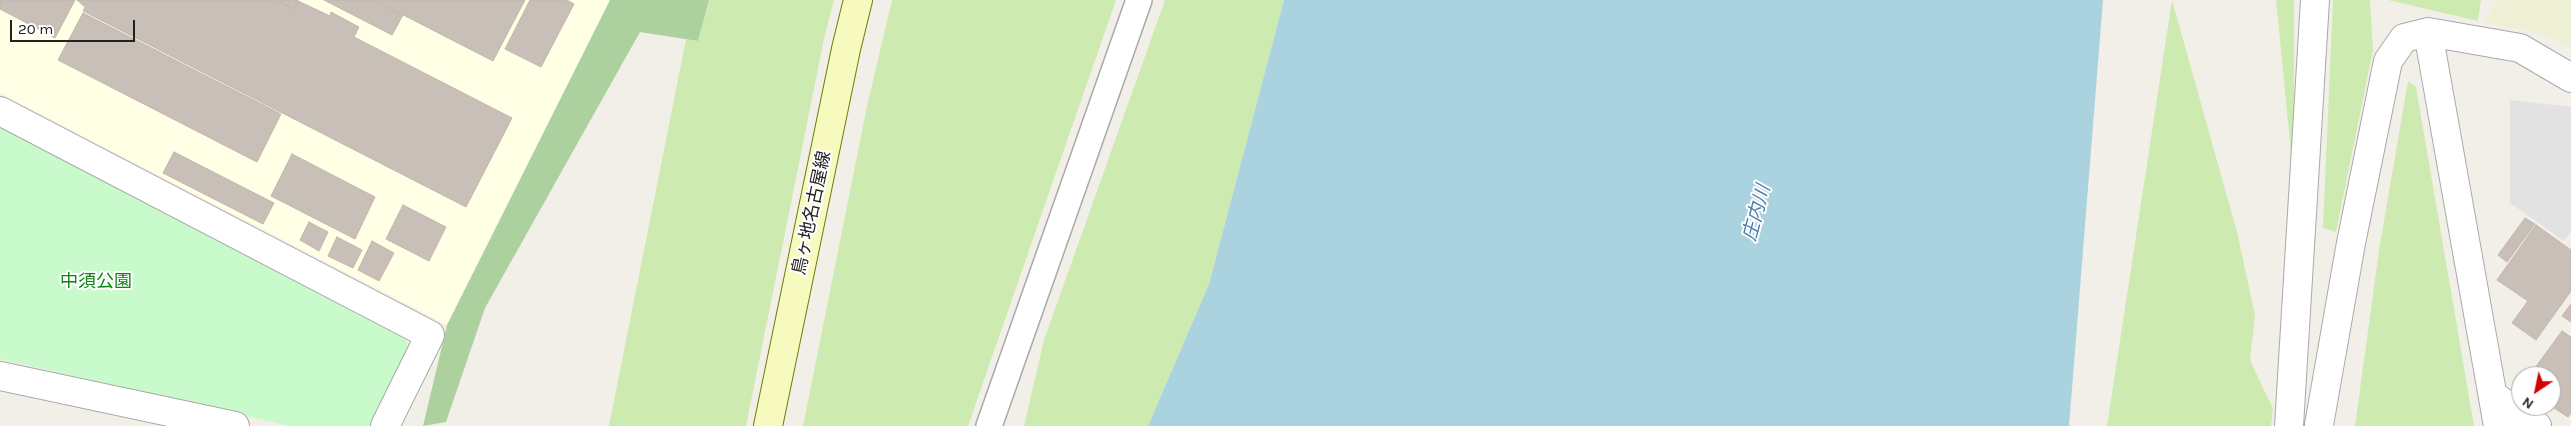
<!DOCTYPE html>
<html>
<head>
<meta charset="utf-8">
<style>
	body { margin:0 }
	#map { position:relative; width:2571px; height:426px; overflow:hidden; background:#f2efe9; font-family:Karla,sans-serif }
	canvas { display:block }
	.north { position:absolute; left:2511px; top:366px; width:50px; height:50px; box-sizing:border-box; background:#fff; border:1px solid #a7a7a7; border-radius:50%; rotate:214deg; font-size:14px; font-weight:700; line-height:20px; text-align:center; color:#222 }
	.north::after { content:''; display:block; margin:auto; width:18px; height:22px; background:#d40000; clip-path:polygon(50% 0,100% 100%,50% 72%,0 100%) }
	.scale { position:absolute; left:10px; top:20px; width:125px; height:22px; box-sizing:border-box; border:2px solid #222; border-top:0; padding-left:6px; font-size:15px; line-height:18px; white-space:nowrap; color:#222; -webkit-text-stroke:4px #fff; paint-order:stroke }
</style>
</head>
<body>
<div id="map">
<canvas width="2571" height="426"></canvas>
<div class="north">N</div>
<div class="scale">20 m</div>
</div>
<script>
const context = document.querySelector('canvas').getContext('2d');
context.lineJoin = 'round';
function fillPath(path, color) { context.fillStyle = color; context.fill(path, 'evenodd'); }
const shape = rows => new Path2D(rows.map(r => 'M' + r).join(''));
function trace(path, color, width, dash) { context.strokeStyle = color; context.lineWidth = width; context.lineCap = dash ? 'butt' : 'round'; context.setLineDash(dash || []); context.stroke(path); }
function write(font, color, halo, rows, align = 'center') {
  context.font = font + ' Karla,"Noto Sans JP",sans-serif'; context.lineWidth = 4; context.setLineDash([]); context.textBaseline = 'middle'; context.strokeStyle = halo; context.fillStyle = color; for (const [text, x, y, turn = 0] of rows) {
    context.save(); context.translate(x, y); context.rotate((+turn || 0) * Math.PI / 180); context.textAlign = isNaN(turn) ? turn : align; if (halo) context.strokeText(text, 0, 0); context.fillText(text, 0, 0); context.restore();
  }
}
const education = shape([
	[0,0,610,0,447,325,0,93]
]);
const farmland = shape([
	[2498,0,2571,0,2571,48,2542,34,2482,22]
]);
const grass = shape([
	[709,0,834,0,824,39,746,426,609,426,686,39,698,41],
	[892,0,1116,0,968,426,803,426,867,106],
	[1165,0,1284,0,1209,284,1148,426,1024,426,1044,340],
	[2172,0,2237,232,2255,315,2250,360,2273,409,2271,426,2107,426],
	[2276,0,2294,0,2294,183],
	[2333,0,2370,0,2373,50,2336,232,2323,228],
	[2388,0,2481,0,2478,21],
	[2408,81,2416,87,2474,426,2355,426,2379,250]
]);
const forest = shape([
	[610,0,709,0,698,41,640,32,485,308,446,422,423,426,447,325]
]);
const park = shape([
	[0,124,406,333,408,360,376,426,290,426,0,359]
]);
const parking = shape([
	[2510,100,2571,107,2571,231,2564,241,2510,203]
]);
const water = shape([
	[1284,0,2103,0,2069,426,1148,426,1209,284]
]);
const building = shape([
	[0,0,75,0,55,38,0,9,0,0],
	[77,0,275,0,294,9,298,1,330,16,331,12,359,27,354,37,512,118,466,207,83,11,85,7,77,0],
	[277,0,298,0,294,9,277,0],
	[324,0,373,0,403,15,392,35,324,0],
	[374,0,525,0,493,61,374,0],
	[530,0,567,0,574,4,541,67,505,49,530,0],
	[83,13,281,114,257,162,58,60,83,13],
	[174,152,274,203,263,224,163,173,174,152],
	[292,154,375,197,355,239,271,196,292,154],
	[403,205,446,227,429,261,386,239,403,205],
	[2525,218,2535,224,2507,262,2498,255,2525,218],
	[309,222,328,232,319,251,300,240,309,222],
	[2536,225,2571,250,2571,291,2536,340,2512,323,2528,301,2497,280,2536,225],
	[337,237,362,250,353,268,328,256,337,237],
	[372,241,394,253,379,281,358,270,372,241],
	[2571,304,2571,322,2562,316,2571,304],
	[2562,331,2571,337,2571,413,2568,417,2551,406,2551,376,2529,376,2562,331]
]);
const service = shape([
	[989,426,1139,0]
]);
const minor = shape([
	[0,111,430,335,385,426],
	[0,376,235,426],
	[2494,396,2537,426],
	[2319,425,2351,243,2388,61,2404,38,2428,32],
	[2289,426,2315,0],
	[2498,426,2428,32,2520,48,2571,78]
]);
const secondary = shape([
	[768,426,846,49,858,0]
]);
const streetNames = [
	["鳥ヶ地名古屋線",812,213,-78]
];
const parkNames = [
	["中須公園",96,282]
];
const waterNames = [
	["庄内川",1757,213,-75]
];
fillPath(education, '#ffffe5');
fillPath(farmland, '#eef0d5');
fillPath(grass, '#cdebb0');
fillPath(forest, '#add19e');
fillPath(park, '#c8facc');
fillPath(parking, '#e2e2e2');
fillPath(water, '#aad3df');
fillPath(building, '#c7bfb8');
trace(building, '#c4b6ab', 1);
trace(service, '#a9a9a9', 28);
trace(minor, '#a9a9a9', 30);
trace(secondary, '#707d05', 30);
trace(service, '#fff', 25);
trace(minor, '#fff', 28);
trace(secondary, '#f7fabf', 28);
write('18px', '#222', '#fff', streetNames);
write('18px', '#0c8416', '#fff', parkNames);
write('italic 19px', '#4a7aab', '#fff', waterNames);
</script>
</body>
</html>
